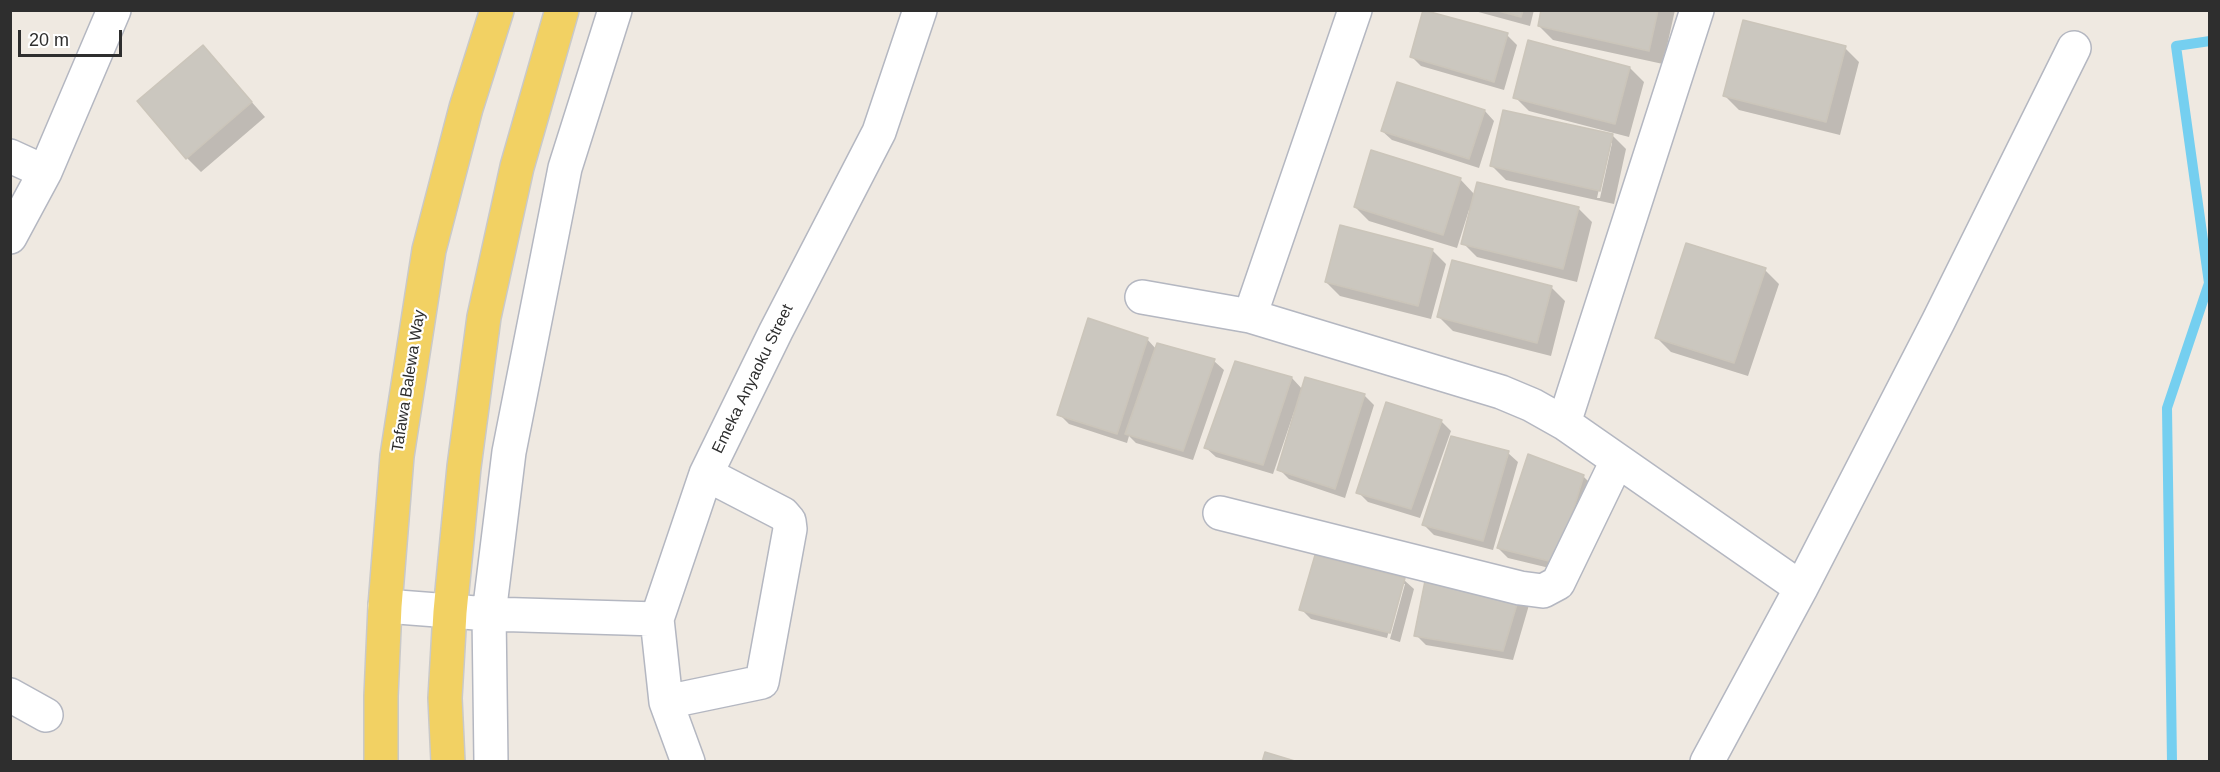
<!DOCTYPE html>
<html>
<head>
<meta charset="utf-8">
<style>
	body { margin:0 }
	#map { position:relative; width:2220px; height:772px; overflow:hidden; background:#efe9e1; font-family:Arial,sans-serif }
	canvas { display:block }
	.frame { position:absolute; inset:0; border:12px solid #2e2e2e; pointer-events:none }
	.scale { position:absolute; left:18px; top:30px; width:104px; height:27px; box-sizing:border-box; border:3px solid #2e2e2e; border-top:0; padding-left:8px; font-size:18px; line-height:21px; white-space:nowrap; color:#2e2e2e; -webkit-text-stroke:4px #fff; paint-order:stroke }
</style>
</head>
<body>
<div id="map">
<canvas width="2220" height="772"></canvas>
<div class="frame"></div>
<div class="scale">20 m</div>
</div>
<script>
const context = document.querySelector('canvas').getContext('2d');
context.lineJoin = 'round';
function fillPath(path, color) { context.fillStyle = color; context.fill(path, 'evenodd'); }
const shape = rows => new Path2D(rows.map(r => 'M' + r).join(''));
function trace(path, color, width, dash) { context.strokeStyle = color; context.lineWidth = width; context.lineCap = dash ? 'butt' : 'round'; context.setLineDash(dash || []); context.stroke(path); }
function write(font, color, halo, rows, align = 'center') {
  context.font = font + ' Arial,sans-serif'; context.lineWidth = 4.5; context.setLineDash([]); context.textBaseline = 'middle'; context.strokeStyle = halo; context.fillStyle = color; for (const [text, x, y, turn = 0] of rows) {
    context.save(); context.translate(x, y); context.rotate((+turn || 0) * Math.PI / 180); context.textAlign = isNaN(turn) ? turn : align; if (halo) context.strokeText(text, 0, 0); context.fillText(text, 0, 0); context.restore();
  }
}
const shadow = shape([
	[1471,10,1534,10,1530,26],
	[1543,10,1675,10,1663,64,1553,40,1539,26],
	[1507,35,1517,45,1504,90,1421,66,1411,56],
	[203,47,265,117,201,172,187,158],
	[1845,48,1859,62,1840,135,1739,110,1725,96],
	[1630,68,1644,82,1629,137,1529,111,1515,97],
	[1485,111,1494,121,1479,168,1392,140,1382,131],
	[1610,133,1626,149,1614,204,1506,180,1492,166,1609,134],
	[1609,143,1612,143,1600,198,1597,198],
	[1460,179,1475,195,1578,208,1592,222,1577,282,1477,257,1463,243,1471,211,1469,210,1457,248,1369,221,1355,207],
	[1432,250,1446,264,1431,319,1340,296,1326,282],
	[1765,270,1779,284,1748,376,1671,352,1657,338],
	[1551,287,1565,301,1551,356,1453,331,1439,317],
	[1147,339,1156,349,1214,361,1224,370,1193,460,1136,443,1129,436,1127,443,1069,424,1059,414],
	[1236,363,1292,378,1303,390,1364,395,1374,405,1345,498,1289,479,1279,469,1296,412,1294,412,1273,474,1216,457,1206,448],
	[1441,421,1451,431,1420,518,1368,502,1358,492],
	[1508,453,1518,462,1493,550,1434,535,1424,525],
	[1583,476,1593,486,1566,572,1508,558,1498,548],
	[1404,580,1414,589,1400,642,1390,639,1405,584,1402,584,1387,638,1311,619,1301,609],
	[1426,583,1529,605,1513,660,1426,645,1416,635]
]);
const stream = shape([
	[2172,762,2167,408,2209,283,2176,46,2210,41]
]);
const building = shape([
	[1423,10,1508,33,1494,82,1410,57,1423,10],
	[1495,10,1523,10,1521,17,1495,10],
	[1541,10,1658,10,1649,51,1538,26,1541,10],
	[1743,20,1846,46,1826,122,1723,96,1743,20],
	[1528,40,1630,67,1615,124,1513,98,1528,40],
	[203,45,252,102,186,159,137,101,203,45],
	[1397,82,1485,110,1469,159,1381,131,1397,82],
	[1503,110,1613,134,1600,191,1490,166,1503,110],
	[1371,150,1461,178,1443,235,1354,207,1371,150],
	[1477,182,1579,207,1563,269,1461,244,1477,182],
	[1340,225,1433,249,1418,306,1325,282,1340,225],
	[1686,243,1766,268,1734,363,1655,338,1686,243],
	[1452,260,1552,286,1537,343,1437,317,1452,260],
	[1088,318,1148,338,1117,434,1057,415,1088,318],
	[1157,343,1215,359,1183,451,1125,434,1157,343],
	[1235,361,1292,377,1263,465,1204,448,1235,361],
	[1305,377,1365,394,1335,489,1277,470,1305,377],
	[1386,402,1442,420,1411,509,1356,493,1386,402],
	[1451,436,1509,451,1483,541,1422,525,1451,436],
	[1528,454,1584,475,1557,563,1497,548,1528,454],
	[1315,555,1405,578,1390,633,1299,610,1315,555],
	[1425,581,1520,594,1503,651,1414,636,1425,581],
	[1265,752,1298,762,1262,762,1265,752]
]);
const minor = shape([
	[10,156,45,172],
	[10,237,45,172,114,10],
	[1142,297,1250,316,1501,392,1532,405,1564,423,1801,588],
	[1250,316,1355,10],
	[1564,423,1697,10],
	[1220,513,1520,588,1543,591,1558,583,1617,461],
	[385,606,489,614,657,619],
	[10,695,46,715],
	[666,702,762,682,790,529,789,521,783,514,706,474],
	[491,762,489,614,509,452,565,168,615,10],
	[688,762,666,702,657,619,706,474,776,331,879,132,920,10],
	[1707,762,1801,588,1938,322,2074,48]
]);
const major = shape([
	[381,762,381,696,385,606,397,456,429,250,466,108,497,10],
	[448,762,445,698,450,612,464,467,484,317,517,167,562,10]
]);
const streetNames = [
	["Emeka Anyaoku Street",753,379,-64],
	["Tafawa Balewa Way",409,381,-81]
];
fillPath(shadow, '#0003');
trace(stream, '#75cff0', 10);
fillPath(building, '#cbc7bf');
trace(building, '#cbc5ba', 1.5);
trace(minor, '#b4b7c1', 36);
trace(major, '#c9c9c9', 36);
trace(minor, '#fff', 33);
trace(major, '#f2d163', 33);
write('16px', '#2e2e2e', '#fff', streetNames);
</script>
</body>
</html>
